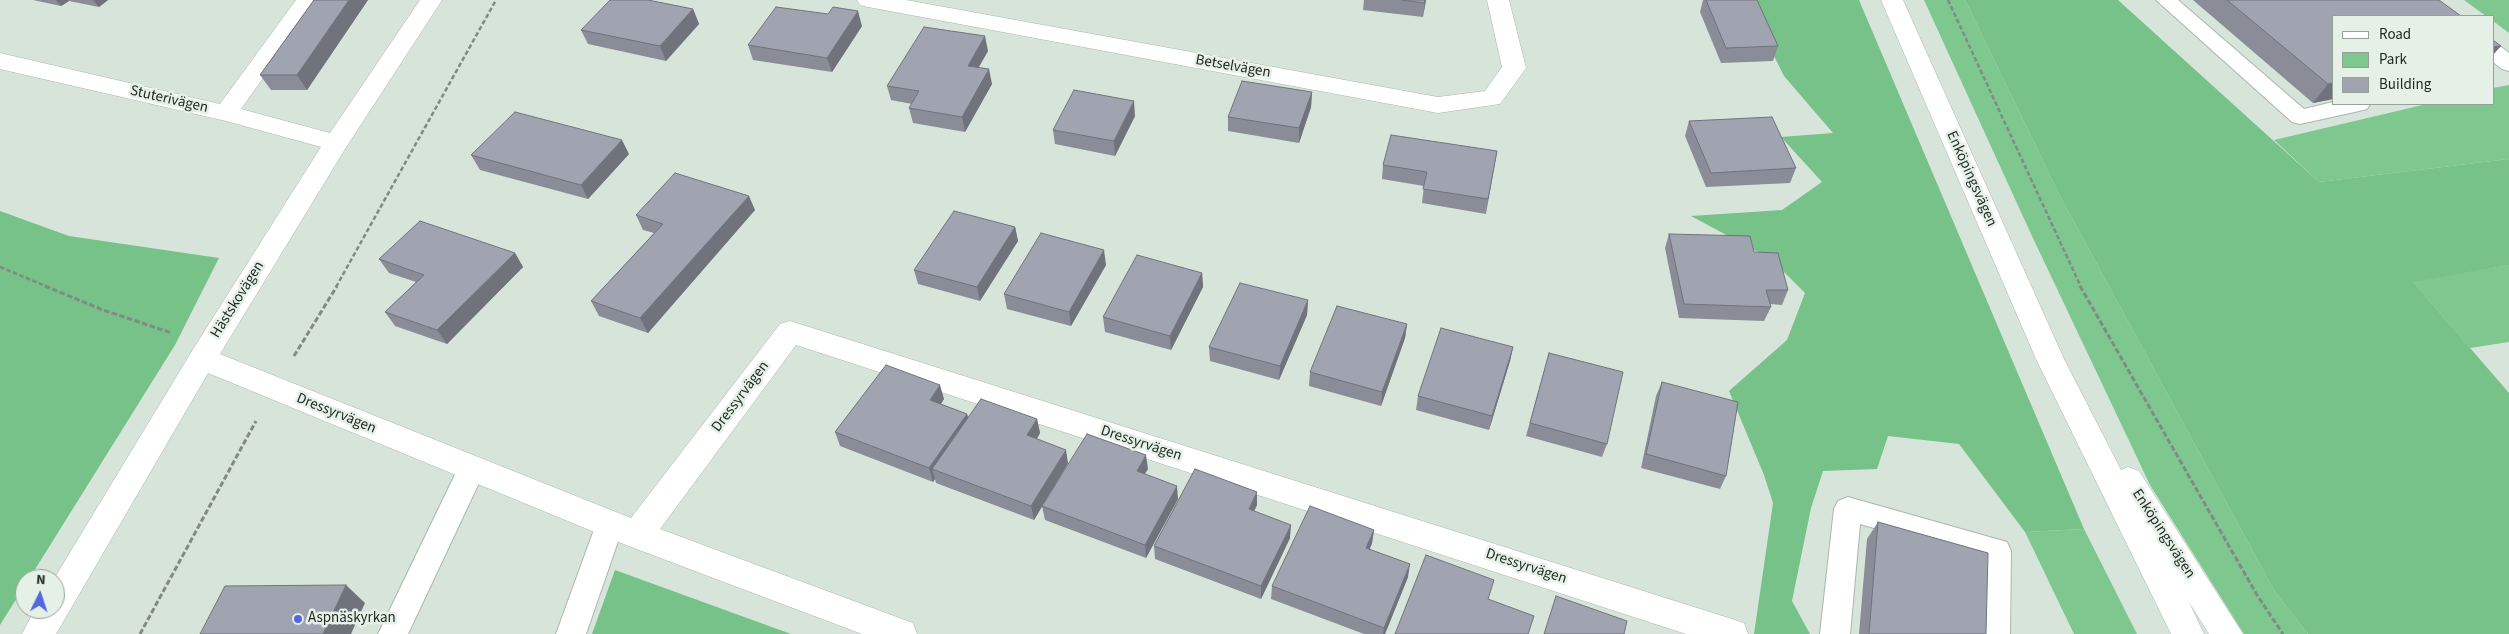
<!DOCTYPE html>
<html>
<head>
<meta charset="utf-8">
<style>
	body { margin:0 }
	#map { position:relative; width:2509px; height:634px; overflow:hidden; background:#d7e4da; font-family:"Source Sans 3",sans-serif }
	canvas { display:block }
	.legend { position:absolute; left:2332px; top:15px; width:162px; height:90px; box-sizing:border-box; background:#e5f1e7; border:1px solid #98a199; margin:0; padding:6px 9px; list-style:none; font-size:15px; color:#242925 }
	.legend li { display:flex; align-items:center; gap:10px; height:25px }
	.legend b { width:25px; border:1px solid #98a199 }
	.north { position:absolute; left:15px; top:569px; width:50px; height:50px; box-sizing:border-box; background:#e5f1e7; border:1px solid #98a199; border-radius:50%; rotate:4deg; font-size:14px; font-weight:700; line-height:20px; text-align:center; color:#242925 }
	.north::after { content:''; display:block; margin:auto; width:18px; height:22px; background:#5368dd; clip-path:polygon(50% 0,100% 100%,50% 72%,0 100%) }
</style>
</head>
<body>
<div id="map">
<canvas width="2509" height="634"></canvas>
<ul class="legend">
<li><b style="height:6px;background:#fff"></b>Road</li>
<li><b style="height:14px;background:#7ec88f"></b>Park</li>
<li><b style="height:14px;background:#a0a4b1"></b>Building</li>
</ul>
<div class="north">N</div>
</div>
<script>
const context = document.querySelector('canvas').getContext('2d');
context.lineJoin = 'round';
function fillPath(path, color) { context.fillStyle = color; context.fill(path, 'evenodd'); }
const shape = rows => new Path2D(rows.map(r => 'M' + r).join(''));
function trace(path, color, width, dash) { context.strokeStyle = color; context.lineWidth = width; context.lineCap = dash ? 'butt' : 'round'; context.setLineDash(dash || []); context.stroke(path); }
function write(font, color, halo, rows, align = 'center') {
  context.font = font + ' "Source Sans 3",sans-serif'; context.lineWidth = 5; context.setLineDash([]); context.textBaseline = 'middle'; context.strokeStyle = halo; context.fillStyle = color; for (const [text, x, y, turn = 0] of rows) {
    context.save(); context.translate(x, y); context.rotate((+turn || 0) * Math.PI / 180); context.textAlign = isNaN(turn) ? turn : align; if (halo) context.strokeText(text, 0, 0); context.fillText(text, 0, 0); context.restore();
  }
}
const green = shape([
	[1924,0,1965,0,2061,198,2275,592,2308,634,2244,634,2150,485,2031,234],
	[2464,0,2509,0,2509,33,2493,21,2493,16,2486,16],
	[2509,85,2509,159,2319,182,2274,140,2427,104,2493,104,2493,88],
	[2509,265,2509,342,2470,348,2412,281],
	[2084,529,2137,634,2074,634,2025,532]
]);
const forest = shape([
	[1746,0,1859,0,2084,529,2025,532,1959,444,1888,436,1877,469,1823,471,1811,508,1792,601,1810,634,1754,634,1773,503,1764,475,1729,391,1787,340,1805,293,1771,259,1691,216,1782,210,1822,182,1781,137,1833,133,1784,76],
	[1965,0,2118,0,2319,182,2509,159,2509,265,2413,282,2509,393,2509,634,2308,634,2275,592,2061,198],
	[0,211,69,236,219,258,175,345,29,579,25,579,25,585,0,625],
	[615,570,791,634,592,634]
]);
const pathFar1 = shape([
	[1948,0,2081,287],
	[0,267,48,287],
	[336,287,496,0]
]);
const path = shape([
	[45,286,103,310,172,333],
	[2080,286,2257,595,2283,634],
	[294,356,337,286],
	[140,634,256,421]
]);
const lane = shape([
	[2156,0,2178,0,2304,109,2333,102,2370,104,2367,109,2359,111,2300,124,2292,122,2156,0],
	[2493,44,2500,46,2509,53,2509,71,2502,69,2493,62,2493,44],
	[472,457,482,460,486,468,408,634,378,634,462,460,472,457],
	[1848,497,2007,542,2011,551,2010,634,1980,634,1982,559,1860,524,1850,634,1820,634,1834,509,1838,501,1848,497],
	[610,512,620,515,624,524,586,634,556,634,596,524,600,515,610,512]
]);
const street = shape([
	[296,0,318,0,241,109,330,133,420,0,442,0,345,149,220,354,631,518,780,324,790,321,1732,619,1744,623,1748,634,1686,634,796,345,660,529,913,623,917,634,862,634,626,545,208,373,56,634,22,634,35,609,55,609,54,579,192,351,321,147,226,121,0,69,0,53,220,104,296,0],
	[857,0,906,0,1438,97,1485,91,1502,67,1487,0,1509,0,1526,68,1500,104,1438,113,868,7,860,5,857,0]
]);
const secondary = shape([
	[1881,0,1903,0,2064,359,2121,470,2128,467,2139,471,2243,634,2209,634,2189,602,2204,634,2171,634,2036,359,1881,0]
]);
const wall = shape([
	[33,0,108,0,99,7,69,1,61,6],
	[314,0,368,0,307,90,271,90,260,75],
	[1364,0,1426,0,1423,17,1363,10],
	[1703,0,1757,0,1778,46,1773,61,1721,63,1700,12],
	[2193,0,2439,0,2333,16,2333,99,2313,103],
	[693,9,699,24,666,61,588,44,581,30],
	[828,14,862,26,832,72,753,60,748,45],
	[988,51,979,67,992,84,965,132,913,123,909,108,912,104,891,100,887,86],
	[1312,92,1311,107,1299,143,1228,131,1228,117],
	[1135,116,1115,156,1055,144,1053,130],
	[1689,121,1796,168,1790,183,1706,187,1685,136],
	[1497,151,1486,214,1422,203,1424,186,1382,179,1383,165],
	[629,154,588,199,480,170,471,155],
	[755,210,648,333,599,316,591,301,654,233,643,230,636,215],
	[1015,227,1018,241,980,301,918,284,914,270],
	[1669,234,1754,252,1788,290,1782,305,1770,304,1771,307,1764,321,1679,318,1665,248],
	[515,253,523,267,447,344,395,326,385,312,416,282,389,273,379,259],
	[1106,265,1071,326,1007,309,1004,294],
	[1202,273,1203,287,1171,350,1105,332,1103,317],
	[1308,300,1307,315,1279,380,1210,361,1209,347],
	[1407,324,1405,338,1381,406,1309,386,1310,372],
	[1513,347,1510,361,1489,430,1416,410,1418,396],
	[1549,353,1607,444,1602,457,1526,436],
	[1662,382,1726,476,1720,489,1641,468,1656,396],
	[944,399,941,404,967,414,968,417,1037,419,1040,433,1037,439,1068,463,1034,520,936,483,935,479,933,482,840,446,835,432],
	[1148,469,1144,474,1178,499,1146,558,1045,520,1042,506],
	[1257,505,1254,511,1290,538,1261,599,1155,559,1154,546],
	[1878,522,1986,634,1859,634,1867,539],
	[1374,530,1372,543,1370,549,1408,577,1385,634,1364,634,1271,599,1272,586]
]);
const shadedWall = shape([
	[56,0,68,0,69,1,61,6],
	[93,0,108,0,99,7],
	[349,0,368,0,307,90,297,75],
	[1425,0,1426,0,1423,17],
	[693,9,699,24,666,61,660,46],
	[858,11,862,26,832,72,827,58],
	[985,36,988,51,971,80,968,66],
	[2501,46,2493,55,2493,47],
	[989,69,992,84,965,132,962,117],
	[2333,83,2333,99,2313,103,2328,84],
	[1312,92,1311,107,1299,143,1299,128],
	[1134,101,1135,116,1115,156,1114,141],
	[622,140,629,154,588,199,581,185],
	[749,196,755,210,648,333,640,318],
	[1015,227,1018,241,980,301,977,287],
	[1104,250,1106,265,1071,326,1069,312],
	[515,253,523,267,447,344,437,330],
	[1202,273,1203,287,1171,350,1170,336],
	[1308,300,1307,315,1279,380,1280,366],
	[1407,324,1405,338,1381,406,1382,392],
	[1513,347,1510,361,1489,430,1492,416],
	[940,385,944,399,934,414,930,400],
	[967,414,971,427,932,469,935,479,933,482,929,468],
	[1037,419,1040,433,1030,449,1027,435],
	[1066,450,1068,463,1034,520,1031,506],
	[1146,455,1148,469,1138,485,1137,471],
	[1177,486,1178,499,1146,558,1145,545],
	[1257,492,1257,505,1249,522,1249,509],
	[1291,525,1290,538,1261,599,1261,586],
	[1374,530,1372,543,1364,561,1366,548],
	[1410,564,1408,577,1385,634,1383,634,1384,628],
	[346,585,365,603,351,634,323,634]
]);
const building = shape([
	[314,0,349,0,297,75,260,75,314,0],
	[610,0,648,0,693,9,660,46,581,30,610,0],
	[1402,0,1425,0,1424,3,1402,0],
	[1706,0,1757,0,1778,46,1726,48,1706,0],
	[2227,0,2439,0,2461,16,2333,16,2333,83,2328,84,2227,0],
	[776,7,828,14,833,7,858,11,827,58,748,45,776,7],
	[924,27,985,36,968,66,989,69,962,117,909,108,919,91,887,86,924,27],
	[2493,40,2501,46,2493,47,2493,40],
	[1242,81,1312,92,1299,128,1228,117,1242,81],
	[1074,90,1134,101,1114,141,1053,130,1074,90],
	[515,112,622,140,581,185,471,155,515,112],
	[1772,117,1796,168,1711,173,1689,121,1772,117],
	[1391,135,1497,151,1488,199,1423,189,1427,172,1383,165,1391,135],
	[675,173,749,196,640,318,591,301,663,224,636,215,675,173],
	[954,211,1015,227,977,287,914,270,954,211],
	[420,221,515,253,437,330,385,312,424,275,379,259,420,221],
	[1041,233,1104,250,1069,312,1004,294,1041,233],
	[1669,234,1750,236,1754,252,1778,253,1788,290,1766,290,1771,307,1684,304,1669,234],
	[1137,255,1202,273,1170,336,1103,317,1137,255],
	[1240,283,1308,300,1280,366,1209,347,1240,283],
	[1337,306,1407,324,1382,392,1310,372,1337,306],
	[1441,328,1513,347,1492,416,1418,396,1441,328],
	[1549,353,1623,372,1607,444,1530,423,1549,353],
	[886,365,940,385,930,400,967,414,929,468,835,432,886,365],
	[1662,382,1738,402,1726,476,1646,454,1662,382],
	[981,399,1037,419,1027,435,1066,450,1031,506,932,469,981,399],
	[1087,434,1146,455,1137,471,1177,486,1145,545,1042,506,1087,434],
	[1195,469,1257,492,1249,509,1291,525,1261,586,1154,546,1195,469],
	[1310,506,1374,530,1366,548,1410,564,1384,628,1272,586,1310,506],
	[1878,522,1988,553,1986,634,1869,634,1878,522],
	[1426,555,1494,580,1488,599,1534,616,1528,634,1395,634,1426,555],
	[346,585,323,634,200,634,225,586,346,585],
	[1556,596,1627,621,1624,634,1544,634,1556,596]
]);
const markers = [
	[298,619,5,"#5368dd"]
];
const streetNames = [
	["Betselvägen",1233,67,10],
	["Stuterivägen",169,100,13],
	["Enköpingsvägen",1971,179,66],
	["Hästskovägen",238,300,-58],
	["Dressyrvägen",741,397,-53],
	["Dressyrvägen",336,414,22],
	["Dressyrvägen",1141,444,18],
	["Enköpingsvägen",2163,534,57],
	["Dressyrvägen",1526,567,18]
];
const poiNames = [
	["Aspnäskyrkan",308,619]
];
fillPath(green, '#7ec88f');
fillPath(forest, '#77c289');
trace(lane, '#aab7ad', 2);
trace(street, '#aab7ad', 1);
trace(secondary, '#aab7ad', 1);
trace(pathFar1, '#818a83', 2.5, [4.5, 2.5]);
trace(path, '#818a83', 3, [5.5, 2.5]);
fillPath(lane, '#fff');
fillPath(street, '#fff');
fillPath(secondary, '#fff');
fillPath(wall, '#8a8d98');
fillPath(shadedWall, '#70737c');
fillPath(building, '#a0a4b1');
trace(building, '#70737c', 1);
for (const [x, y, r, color] of markers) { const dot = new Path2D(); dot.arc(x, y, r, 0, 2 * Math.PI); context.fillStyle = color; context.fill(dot); trace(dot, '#e5f1e7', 2); }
write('15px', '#242925', '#e5f1e7', streetNames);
write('15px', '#242925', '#e5f1e7', poiNames, 'left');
</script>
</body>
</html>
